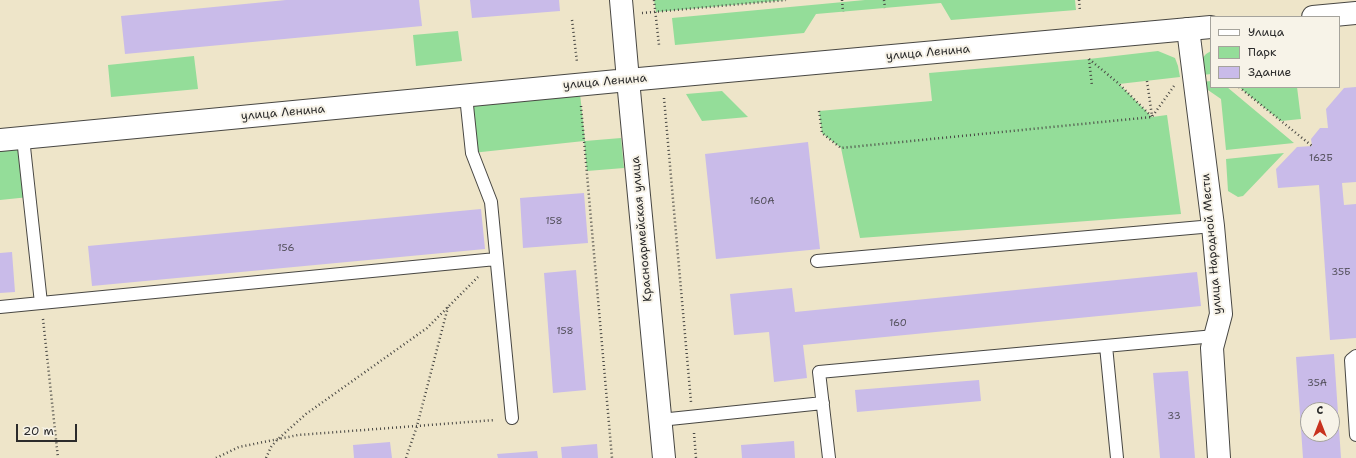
<!DOCTYPE html>
<html>
<head>
<meta charset="utf-8">
<style>
	body { margin:0 }
	#map { position:relative; width:1356px; height:458px; overflow:hidden; background:#eee5c9; font-family:"Shantell Sans",sans-serif }
	canvas { display:block }
	.legend { position:absolute; left:1210px; top:16px; width:130px; height:72px; box-sizing:border-box; background:#f7f3e8; border:1px solid #a5a39c; margin:0; padding:5px 7px; list-style:none; font-size:12px; color:#2b2b2b }
	.legend li { display:flex; align-items:center; gap:8px; height:20px }
	.legend b { width:20px; border:1px solid #a5a39c }
	.north { position:absolute; left:1300px; top:402px; width:40px; height:40px; box-sizing:border-box; background:#f7f3e8; border:1px solid #a5a39c; border-radius:50%; rotate:0deg; font-size:11px; font-weight:700; line-height:16px; text-align:center; color:#2b2b2b }
	.north::after { content:''; display:block; margin:auto; width:14px; height:18px; background:#c8321e; clip-path:polygon(50% 0,100% 100%,50% 72%,0 100%) }
	.scale { position:absolute; left:16px; top:424px; width:61px; height:18px; box-sizing:border-box; border:2px solid #2b2b2b; border-top:0; padding-left:5px; font-size:12px; line-height:14px; white-space:nowrap; color:#2b2b2b; -webkit-text-stroke:3px #f7f3e8; paint-order:stroke }
</style>
</head>
<body>
<div id="map">
<canvas width="1356" height="458"></canvas>
<ul class="legend">
<li><b style="height:5px;background:#fff"></b>Улица</li>
<li><b style="height:11px;background:#94dd99"></b>Парк</li>
<li><b style="height:11px;background:#c9bbe9"></b>Здание</li>
</ul>
<div class="north">С</div>
<div class="scale">20 m</div>
</div>
<script>
const context = document.querySelector('canvas').getContext('2d');
context.lineJoin = 'round';
function fillPath(path, color) { context.fillStyle = color; context.fill(path, 'evenodd'); }
const shape = rows => new Path2D(rows.map(r => 'M' + r).join(''));
function trace(path, color, width, dash) { context.strokeStyle = color; context.lineWidth = width; context.lineCap = dash ? 'butt' : 'round'; context.setLineDash(dash || []); context.stroke(path); }
function write(font, color, halo, rows, align = 'center') {
  context.font = font + ' "Shantell Sans",sans-serif'; context.lineWidth = 4; context.setLineDash([]); context.textBaseline = 'middle'; context.strokeStyle = halo; context.fillStyle = color; for (const [text, x, y, turn = 0] of rows) {
    context.save(); context.translate(x, y); context.rotate((+turn || 0) * Math.PI / 180); context.textAlign = isNaN(turn) ? turn : align; if (halo) context.strokeText(text, 0, 0); context.fillText(text, 0, 0); context.restore();
  }
}
const green = shape([
	[654,0,786,0,656,12],
	[865,0,1075,0,1076,10,951,20,941,3,816,14,804,33,675,45,672,18],
	[458,31,462,61,416,66,413,35],
	[1158,51,1175,58,1178,66,1180,77,1119,84,1152,117,1167,115,1181,214,860,238,841,148,822,133,819,111,932,101,929,73,1089,59],
	[1211,51,1211,74,1194,76,1199,62,1206,54],
	[194,56,198,89,111,97,108,65],
	[1211,81,1211,87,1227,87,1294,143,1226,150,1221,99,1205,88,1202,82],
	[579,84,585,141,621,138,624,168,587,171,584,141,472,153,466,96],
	[1239,87,1297,87,1301,119,1281,121],
	[722,91,748,117,702,121,686,94],
	[23,138,29,197,0,200,0,140],
	[1284,153,1243,196,1238,197,1228,191,1226,159]
]);
const building = shape([
	[286,0,419,0,422,26,125,54,121,16],
	[470,0,559,0,560,11,472,18],
	[1356,87,1356,182,1342,183,1344,205,1356,204,1356,338,1330,340,1319,185,1278,188,1276,169,1297,147,1312,146,1311,139,1320,128,1328,128,1326,109,1344,88],
	[808,142,820,249,716,259,705,154],
	[584,193,588,243,523,248,520,198],
	[481,209,485,249,92,286,88,246],
	[12,252,15,292,0,293,0,253],
	[576,270,586,390,553,393,544,273],
	[1197,272,1201,306,803,345,807,378,774,382,769,332,734,335,730,294,792,288,795,312],
	[1334,354,1341,458,1303,458,1296,357],
	[1308,410,1332,410,1332,434,1308,434],
	[1188,371,1195,458,1160,458,1153,373],
	[979,380,981,401,857,412,855,390],
	[794,441,795,458,742,458,741,445],
	[390,442,392,458,354,458,353,445],
	[597,444,598,458,562,458,561,447],
	[537,451,538,458,498,458,497,454]
]);
const path = shape([
	[654,0,659,45],
	[842,0,843,12],
	[884,0,885,8],
	[1079,0,1080,11],
	[642,13,786,0],
	[572,20,577,62],
	[1089,59,1118,83,1152,117],
	[1089,59,1092,86],
	[1147,81,1152,116],
	[1239,87,1312,146],
	[664,98,691,402],
	[581,106,612,458],
	[819,111,822,133,841,148,1152,117,1174,86],
	[43,319,58,458],
	[694,433,696,458],
	[216,458,239,447,298,435,495,420],
	[266,458,271,447,277,440,306,414,427,328,478,277],
	[406,458,417,426,448,307]
]);
const service = shape([
	[466,96,472,153,491,202,512,418],
	[817,261,1213,226],
	[41,303,496,259],
	[0,307,41,303,23,138],
	[1106,346,1117,458],
	[1356,356,1351,360,1356,435],
	[660,420,823,403],
	[829,458,819,372,1215,336]
]);
const minor = shape([
	[1188,29,1213,226,1221,314,1212,348,1219,458]
]);
const tertiary = shape([
	[1313,17,1356,13],
	[664,458,628,80,1211,27]
]);
const secondary = shape([
	[0,140,628,80,621,0]
]);
const numberNames = [
	["162Б",1321,158],
	["160А",762,201],
	["158",554,221],
	["156",286,248],
	["35Б",1341,272],
	["160",898,323],
	["158",565,331],
	["35А",1317,383],
	["33",1174,416]
];
const streetNames = [
	["улица Ленина",928,53,-5],
	["улица Ленина",605,82,-5],
	["улица Ленина",283,113,-5],
	["Красноармейская улица",642,229,-95],
	["улица Народной Мести",1212,244,-95]
];
fillPath(green, '#94dd99');
fillPath(building, '#c9bbe9');
trace(service, '#484743', 14);
trace(minor, '#484743', 24);
trace(tertiary, '#484743', 24);
trace(secondary, '#484743', 24);
trace(path, '#484743', 2.5, [1, 3]);
trace(service, '#fff', 12);
trace(minor, '#fff', 22);
trace(tertiary, '#fff', 22);
trace(secondary, '#fff', 22);
write('10px', '#524f5a', null, numberNames);
write('12px', '#2b2b2b', '#f7f3e8', streetNames);
</script>
</body>
</html>
